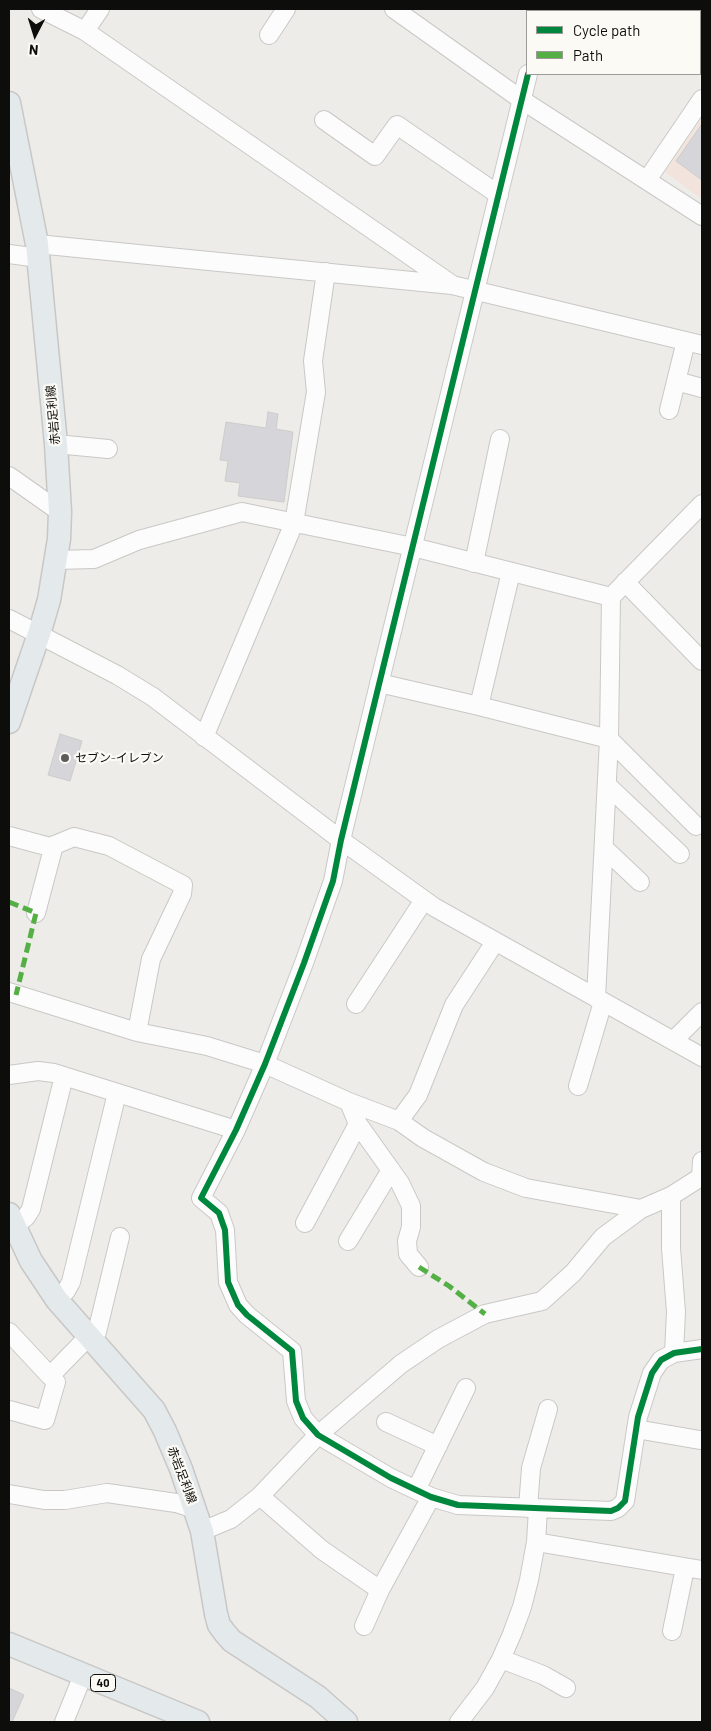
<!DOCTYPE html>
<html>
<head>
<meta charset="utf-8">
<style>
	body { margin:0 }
	#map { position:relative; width:711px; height:1731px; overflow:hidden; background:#edece9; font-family:Barlow,sans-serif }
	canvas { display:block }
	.frame { position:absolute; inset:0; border:10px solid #0d0d0b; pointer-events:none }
	.legend { position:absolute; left:526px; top:10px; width:175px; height:65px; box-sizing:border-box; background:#fcfaf5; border:1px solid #9c9b97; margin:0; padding:6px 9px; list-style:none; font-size:15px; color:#0d0d0b }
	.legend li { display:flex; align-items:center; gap:10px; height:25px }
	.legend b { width:25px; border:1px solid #9c9b97 }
	.north { position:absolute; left:10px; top:10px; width:50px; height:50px; -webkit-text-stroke:4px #fcfaf5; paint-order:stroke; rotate:185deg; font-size:14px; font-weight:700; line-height:20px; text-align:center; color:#0d0d0b }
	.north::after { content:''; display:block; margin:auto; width:18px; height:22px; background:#0d0d0b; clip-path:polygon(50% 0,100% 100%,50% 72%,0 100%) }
</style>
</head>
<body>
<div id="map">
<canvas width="711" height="1731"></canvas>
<div class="frame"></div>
<ul class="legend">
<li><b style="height:6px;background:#00873e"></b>Cycle path</li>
<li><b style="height:6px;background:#54b044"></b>Path</li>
</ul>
<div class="north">N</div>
</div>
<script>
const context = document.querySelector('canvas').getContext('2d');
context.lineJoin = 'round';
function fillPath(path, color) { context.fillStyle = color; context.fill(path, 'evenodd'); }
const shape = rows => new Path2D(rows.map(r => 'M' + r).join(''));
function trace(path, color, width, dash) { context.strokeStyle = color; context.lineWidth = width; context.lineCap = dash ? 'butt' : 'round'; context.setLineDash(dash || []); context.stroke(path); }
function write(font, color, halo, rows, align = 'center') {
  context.font = font + ' Barlow,"Noto Sans JP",sans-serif'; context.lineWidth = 4.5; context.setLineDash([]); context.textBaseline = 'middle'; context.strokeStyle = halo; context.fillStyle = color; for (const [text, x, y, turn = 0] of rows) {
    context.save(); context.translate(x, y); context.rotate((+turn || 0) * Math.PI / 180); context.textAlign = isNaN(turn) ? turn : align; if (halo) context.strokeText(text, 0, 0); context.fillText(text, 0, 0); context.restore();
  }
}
const commercial = shape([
	[702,118,702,199,665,172]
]);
const building = shape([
	[702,124,702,180,676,161,702,124],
	[268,412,278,414,276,429,293,432,284,502,238,496,240,483,225,481,228,461,220,460,226,422,266,428,268,412],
	[60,734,82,741,70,781,48,775,60,734],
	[9,1688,24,1695,12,1722,9,1722,9,1688]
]);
const minor = shape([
	[41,9,85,31,451,284],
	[394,9,522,100,702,216],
	[542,11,543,9],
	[85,31,100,9],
	[269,35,286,9],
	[528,74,341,840,333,881,304,963,265,1064,236,1130,201,1198,219,1213,225,1230,228,1282,238,1305,247,1315,292,1351,296,1401,303,1418,318,1435,391,1478,431,1497,458,1505,611,1511,618,1508,625,1501,638,1417,652,1373,661,1360,674,1353,702,1349],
	[324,120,375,156,397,125,499,195],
	[647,180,702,99],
	[37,244,452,285,702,345],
	[9,254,39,258],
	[676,381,702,388],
	[669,410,686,341],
	[56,444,108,449],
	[9,476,60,512],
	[56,560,94,559,139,540,242,512,413,547,611,597],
	[474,563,500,439],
	[511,572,479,706,609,739,696,826],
	[625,582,702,661],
	[9,619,117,675,153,697,341,840,434,907,702,1057],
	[379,683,479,706],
	[204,737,294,523,316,392,313,361,326,272],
	[607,785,680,854],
	[9,836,50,847,74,837,109,846,183,885,182,894,151,959,137,1032],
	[604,848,640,882],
	[36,913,54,845],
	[9,992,137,1032,207,1046,265,1064,349,1102,399,1121,423,1138,484,1172,526,1188,641,1209],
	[596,998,609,739,611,597,702,504],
	[356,1004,424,900],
	[673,1041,702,1012],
	[9,1075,38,1071,54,1073,236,1130],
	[578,1086,603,1002],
	[349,1102,358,1124,400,1183,411,1206,411,1227,407,1241,408,1254,419,1267],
	[399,1121,418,1095,454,1005,495,942],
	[671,1196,671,1248,676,1312,674,1353],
	[305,1223,358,1124],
	[14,1226,26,1217,31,1209,64,1076],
	[348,1241,391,1170],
	[57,1300,66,1291,71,1282,117,1093],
	[9,1332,50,1376],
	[9,1410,45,1420,56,1382,50,1376,89,1336,97,1332,120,1237],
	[386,1422,438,1446],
	[636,1429,700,1440],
	[416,1490,466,1388],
	[9,1494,44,1500,65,1500,107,1493,176,1503,195,1509],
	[260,1496,322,1550,380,1590,364,1626],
	[528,1508,531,1468,548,1409],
	[202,1531,231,1519,260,1496,318,1435,401,1364,438,1339,485,1314,542,1301,573,1273,603,1237,641,1209,671,1196,701,1177,702,1161],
	[536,1542,702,1570],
	[380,1590,431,1497],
	[672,1631,685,1568],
	[501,1659,543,1675,566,1688],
	[64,1722,83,1675],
	[459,1722,485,1688,501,1659,512,1634,522,1607,529,1580,536,1542,538,1509]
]);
const major = shape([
	[9,103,37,244,56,444,60,512,59,539,49,600,39,634,9,722],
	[9,1214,31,1261,57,1300,154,1410,165,1431,181,1469,202,1531,216,1614,219,1625,225,1633,232,1641,318,1697,346,1722],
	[9,1644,198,1722]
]);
const quiet = shape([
	[9,902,36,913,16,995],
	[419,1267,449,1286,485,1314]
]);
const cycleway = shape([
	[528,74,341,840,333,881,304,963,265,1064,236,1130,201,1198,219,1213,225,1230,228,1282,238,1305,247,1315,292,1351,296,1401,303,1418,318,1435,391,1478,431,1497,458,1505,611,1511,618,1508,625,1501,638,1417,652,1373,661,1360,674,1353,702,1349]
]);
const markers = [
	[65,758,5,"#5b5b59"]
];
const shields = [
	[103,1683,25]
];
const shieldNames = [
	["40",103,1683]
];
const streetNames = [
	["赤岩足利線",53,415,-95],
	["赤岩足利線",182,1475,69]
];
const poiNames = [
	["セブン-イレブン",75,758]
];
fillPath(commercial, '#f2e4dd');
fillPath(building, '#d6d5d9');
trace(building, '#cccccb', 1);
trace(minor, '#c9c8c6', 20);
trace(major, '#c8c7c6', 25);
trace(minor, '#fcfcfc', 18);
trace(major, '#e4eaec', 22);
trace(quiet, '#54b044', 5, [10, 5]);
trace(cycleway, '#00873e', 6);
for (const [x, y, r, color] of markers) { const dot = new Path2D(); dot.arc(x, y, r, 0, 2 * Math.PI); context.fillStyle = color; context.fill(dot); trace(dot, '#fcfaf5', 2); }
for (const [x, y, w] of shields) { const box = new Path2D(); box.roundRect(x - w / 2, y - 8.5, w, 17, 4); context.fillStyle = '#fcfaf5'; context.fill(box); trace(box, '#0d0d0b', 1); }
write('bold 11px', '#0d0d0b', null, shieldNames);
write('12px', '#0d0d0b', '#fcfaf5', streetNames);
write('12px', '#0d0d0b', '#fcfaf5', poiNames, 'left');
</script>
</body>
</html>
